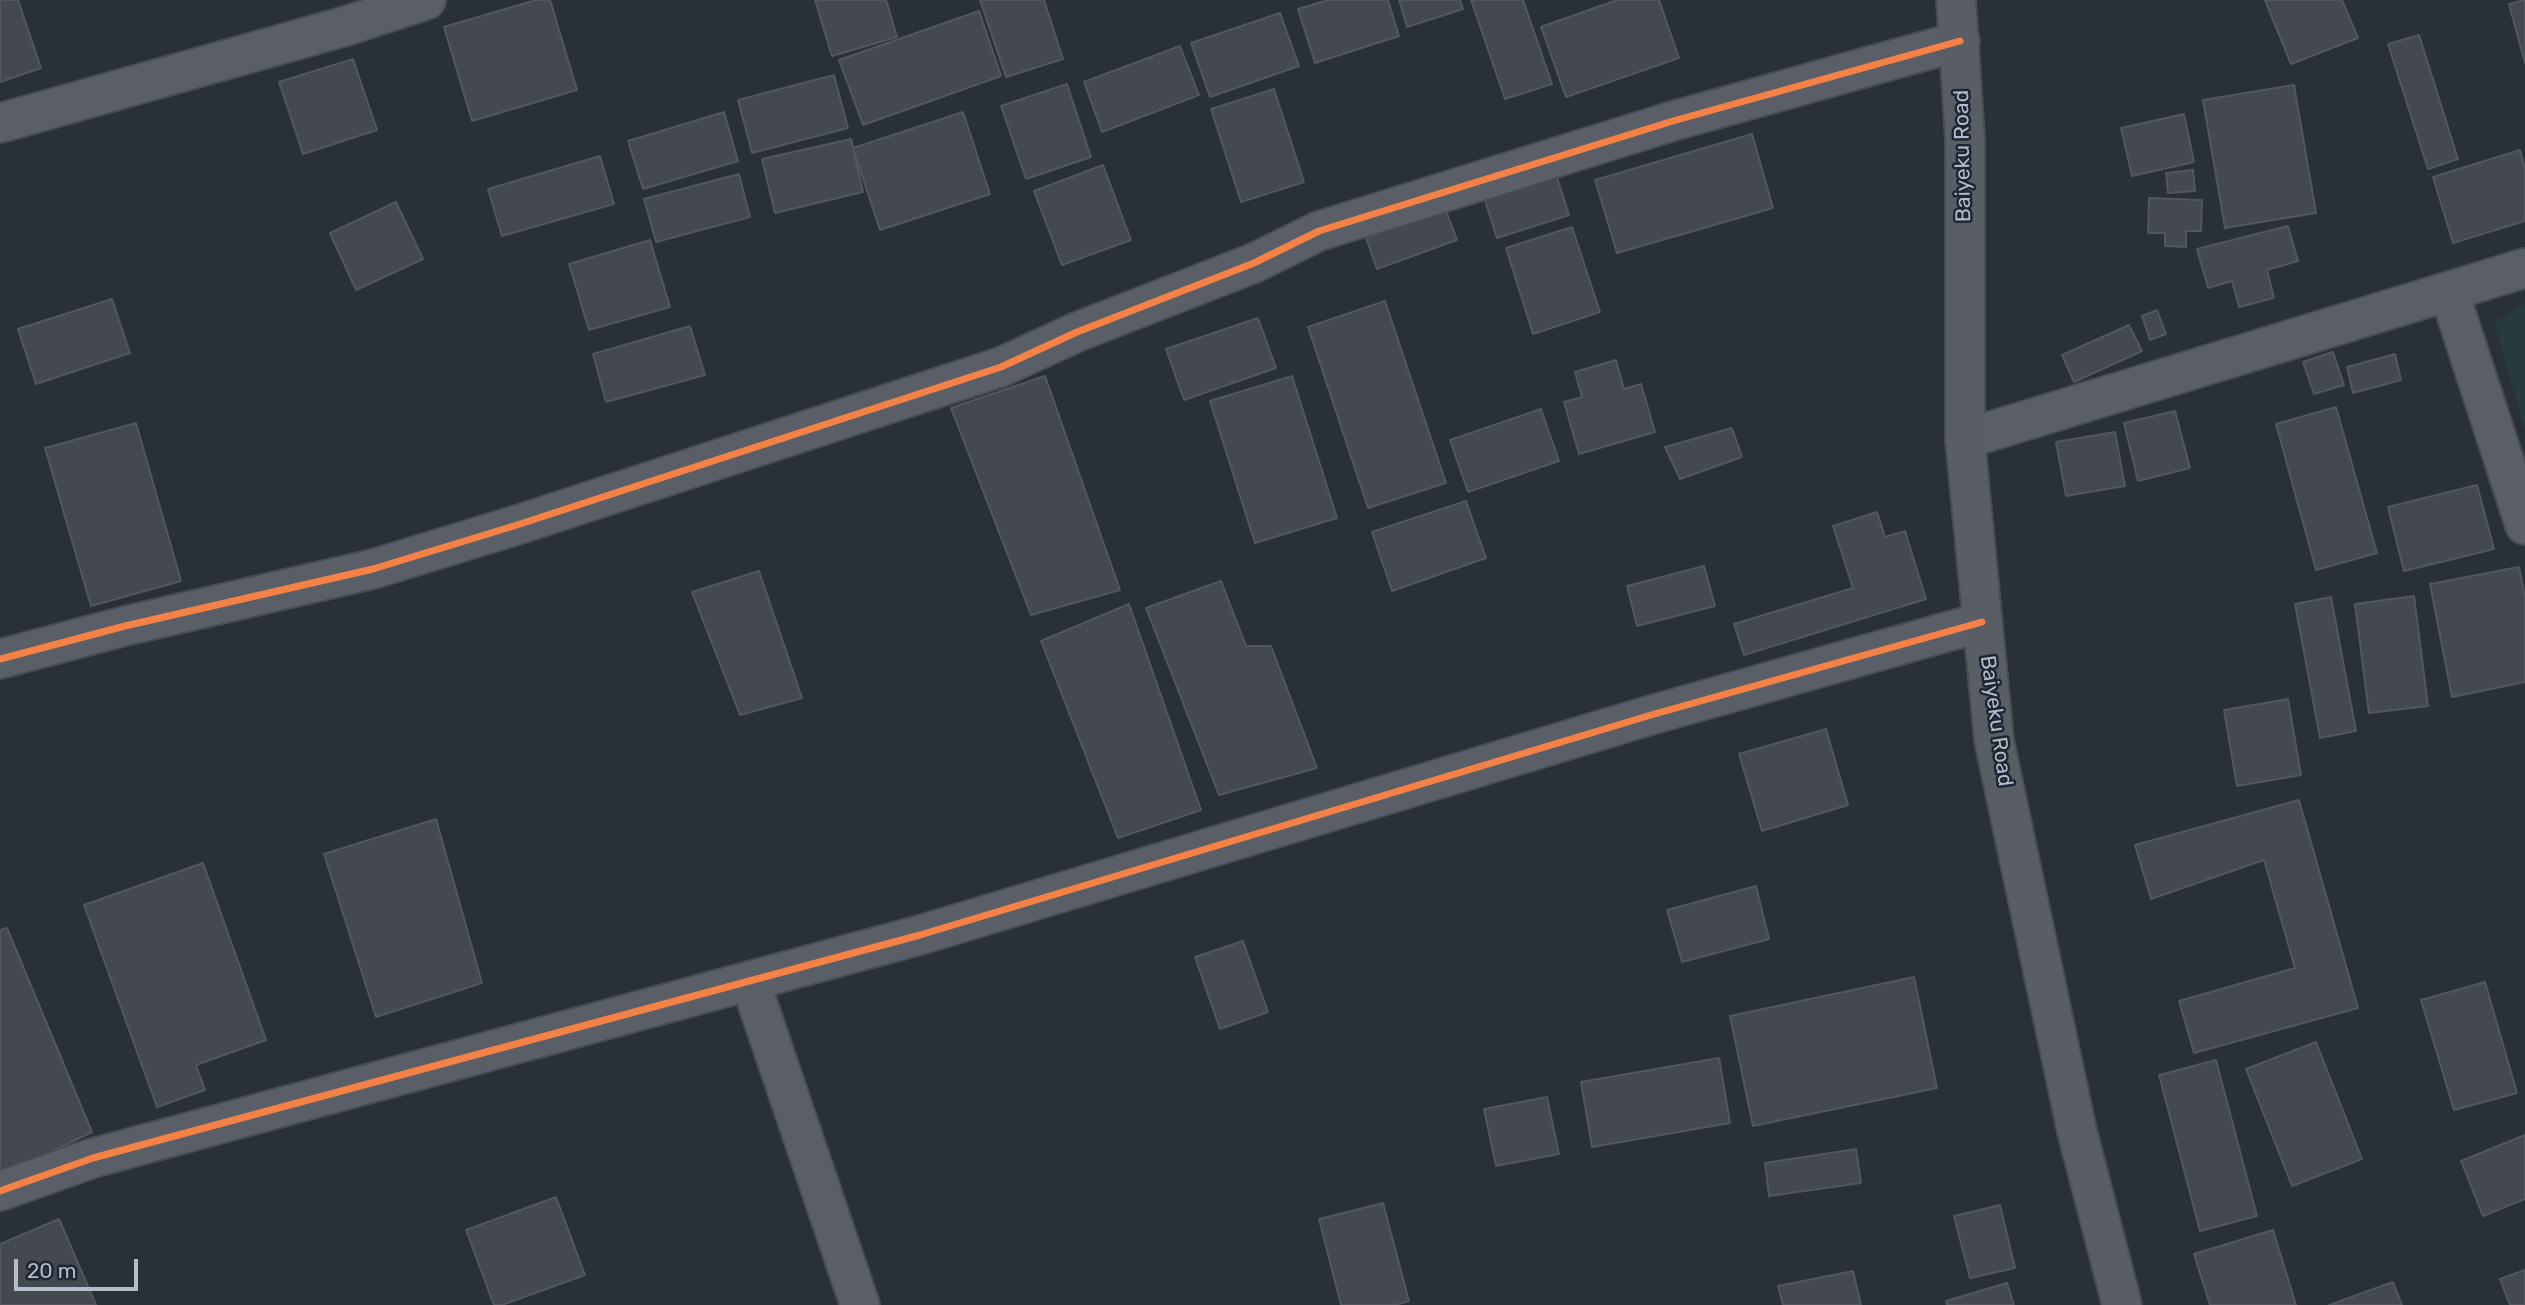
<!DOCTYPE html>
<html>
<head>
<meta charset="utf-8">
<style>
	body { margin:0 }
	#map { position:relative; width:2525px; height:1305px; overflow:hidden; background:#2a3038; font-family:Rubik,sans-serif }
	canvas { display:block }
	.scale { position:absolute; left:14px; top:1259px; width:124px; height:32px; box-sizing:border-box; border:4px solid #b4bcc9; border-top:0; padding-left:9px; font-size:21px; line-height:24px; white-space:nowrap; color:#b4bcc9; -webkit-text-stroke:5px #1d2633; paint-order:stroke }
</style>
</head>
<body>
<div id="map">
<canvas width="2525" height="1305"></canvas>
<div class="scale">20 m</div>
</div>
<script>
const context = document.querySelector('canvas').getContext('2d');
context.lineJoin = 'round';
function fillPath(path, color) { context.fillStyle = color; context.fill(path, 'evenodd'); }
const shape = rows => new Path2D(rows.map(r => 'M' + r).join(''));
function trace(path, color, width, dash) { context.strokeStyle = color; context.lineWidth = width; context.lineCap = dash ? 'butt' : 'round'; context.setLineDash(dash || []); context.stroke(path); }
function write(font, color, halo, rows, align = 'center') {
  context.font = font + ' Rubik,sans-serif'; context.lineWidth = 5; context.setLineDash([]); context.textBaseline = 'middle'; context.strokeStyle = halo; context.fillStyle = color; for (const [text, x, y, turn = 0] of rows) {
    context.save(); context.translate(x, y); context.rotate((+turn || 0) * Math.PI / 180); context.textAlign = isNaN(turn) ? turn : align; if (halo) context.strokeText(text, 0, 0); context.fillText(text, 0, 0); context.restore();
  }
}
const green = shape([
	[2525,304,2525,431,2494,322]
]);
const building = shape([
	[0,0,18,0,41,68,0,82,0,0],
	[536,0,550,0,577,90,472,121,444,27,536,0],
	[815,0,886,0,897,37,832,56,815,0],
	[980,0,1044,0,1063,59,1006,77,980,0],
	[1328,0,1388,0,1399,36,1315,63,1298,9,1328,0],
	[1399,0,1460,0,1463,9,1407,27,1399,0],
	[1471,0,1523,0,1552,84,1505,99,1471,0],
	[1617,0,1659,0,1679,58,1566,97,1541,27,1617,0],
	[2265,0,2342,0,2358,38,2291,64,2265,0],
	[2525,0,2525,63,2509,4,2525,0],
	[979,11,1001,76,863,125,839,60,979,11],
	[1280,13,1299,66,1210,97,1191,43,1280,13],
	[2419,35,2458,159,2428,169,2388,44,2419,35],
	[1180,46,1199,95,1102,132,1084,82,1180,46],
	[353,59,377,130,303,154,279,82,353,59],
	[834,75,848,128,752,153,738,100,834,75],
	[1067,84,1091,157,1026,179,1001,106,1067,84],
	[2294,85,2316,213,2225,228,2203,100,2294,85],
	[1274,89,1304,182,1241,202,1211,109,1274,89],
	[724,112,738,161,643,189,628,141,724,112],
	[963,112,990,194,880,230,853,148,963,112],
	[2184,114,2194,162,2132,176,2121,128,2184,114],
	[1752,134,1773,208,1617,253,1595,180,1752,134],
	[851,139,863,192,775,213,762,159,851,139],
	[2520,150,2525,168,2525,221,2453,243,2433,177,2520,150],
	[600,156,614,204,502,236,488,189,600,156],
	[1103,165,1131,240,1062,265,1034,191,1103,165],
	[1554,168,1569,215,1497,238,1482,191,1554,168],
	[2193,170,2195,191,2168,193,2166,173,2193,170],
	[739,174,750,217,656,242,644,199,739,174],
	[2149,198,2202,200,2201,231,2186,231,2186,247,2165,246,2165,233,2148,233,2149,198],
	[396,202,423,259,356,290,330,233,396,202],
	[1445,208,1457,240,1377,269,1366,238,1445,208],
	[2288,226,2298,261,2267,270,2274,298,2239,307,2232,281,2208,288,2197,249,2288,226],
	[1572,227,1600,312,1533,334,1506,248,1572,227],
	[650,240,670,307,589,330,569,264,650,240],
	[112,299,130,353,36,384,18,329,112,299],
	[1385,301,1446,483,1368,508,1308,327,1385,301],
	[2157,310,2166,334,2150,340,2142,316,2157,310],
	[1258,318,1276,368,1184,400,1166,349,1258,318],
	[2129,325,2142,351,2074,382,2062,355,2129,325],
	[690,326,705,375,606,402,593,354,690,326],
	[2333,352,2344,385,2314,394,2303,362,2333,352],
	[2395,354,2401,380,2353,393,2347,367,2395,354],
	[1616,360,1624,389,1641,384,1655,432,1579,454,1564,402,1582,397,1575,372,1616,360],
	[1045,376,1120,590,1031,615,951,408,1045,376],
	[1292,376,1337,518,1255,543,1210,401,1292,376],
	[2336,407,2377,553,2316,570,2276,424,2336,407],
	[1541,409,1559,461,1468,492,1450,440,1541,409],
	[2175,411,2190,468,2138,481,2124,423,2175,411],
	[136,423,181,581,91,606,45,448,136,423],
	[1732,428,1742,457,1680,479,1665,447,1732,428],
	[2115,432,2125,486,2066,496,2056,442,2115,432],
	[2477,485,2494,549,2404,571,2388,507,2477,485],
	[1466,501,1486,558,1392,591,1372,532,1466,501],
	[1877,512,1885,537,1905,531,1926,599,1744,655,1734,624,1853,588,1833,526,1877,512],
	[1704,566,1715,606,1637,626,1627,586,1704,566],
	[2519,567,2525,597,2525,682,2452,697,2430,584,2519,567],
	[759,571,802,698,740,715,692,592,759,571],
	[1221,581,1246,646,1271,646,1317,768,1219,795,1146,608,1221,581],
	[2414,596,2428,706,2369,713,2355,604,2414,596],
	[2331,597,2356,731,2320,738,2295,604,2331,597],
	[1129,604,1201,810,1118,838,1041,641,1129,604],
	[2288,699,2301,775,2237,786,2224,710,2288,699],
	[1826,729,1848,805,1762,831,1739,754,1826,729],
	[2299,800,2358,1008,2194,1053,2179,1001,2295,968,2264,860,2151,899,2135,845,2299,800],
	[436,819,482,983,376,1017,324,854,436,819],
	[203,863,266,1040,196,1065,205,1090,157,1107,84,905,203,863],
	[1756,886,1769,939,1682,962,1667,910,1756,886],
	[7,928,92,1132,0,1176,0,930,7,928],
	[1243,941,1268,1012,1220,1029,1195,957,1243,941],
	[1914,977,1937,1088,1753,1126,1730,1016,1914,977],
	[2485,982,2517,1093,2454,1110,2421,1000,2485,982],
	[2316,1042,2362,1159,2292,1186,2246,1069,2316,1042],
	[1719,1058,1730,1123,1592,1147,1581,1082,1719,1058],
	[2216,1060,2257,1216,2200,1231,2159,1075,2216,1060],
	[1547,1097,1559,1154,1496,1166,1484,1109,1547,1097],
	[2525,1135,2525,1199,2483,1216,2461,1161,2525,1135],
	[1856,1149,1861,1183,1769,1196,1765,1163,1856,1149],
	[556,1197,585,1275,502,1305,494,1305,466,1230,556,1197],
	[1383,1203,1409,1301,1395,1305,1341,1305,1319,1219,1383,1203],
	[2000,1205,2015,1268,1970,1278,1954,1216,2000,1205],
	[59,1219,96,1305,0,1305,0,1244,59,1219],
	[2273,1230,2296,1305,2210,1305,2194,1254,2273,1230],
	[2525,1270,2525,1305,2510,1305,2500,1279,2525,1270],
	[1853,1271,1861,1305,1783,1305,1778,1286,1853,1271],
	[2393,1282,2402,1305,2329,1305,2393,1282],
	[2007,1283,2014,1305,1947,1305,1946,1301,2007,1283]
]);
const street = shape([
	[0,123,346,26,426,0],
	[2449,292,2525,525],
	[1965,439,2525,268],
	[0,659,125,626,373,569,517,525,1001,367,1077,332,1254,263,1319,231,1673,121,1960,41],
	[750,981,860,1305],
	[0,1191,93,1158,920,935,1651,715,1982,622]
]);
const secondary = shape([
	[1956,0,1965,139,1965,439,1994,740,2077,1131,2122,1305]
]);
const cycleway = shape([
	[0,659,125,626,373,569,517,525,1001,367,1077,332,1254,263,1319,231,1673,121,1960,41],
	[0,1191,93,1158,920,935,1651,715,1982,622]
]);
const streetNames = [
	["Baiyeku Road",1963,156,-91],
	["Baiyeku Road",1996,721,82]
];
fillPath(green, '#273a3e');
fillPath(building, '#444950');
trace(building, '#52575f', 2);
trace(street, '#484c53', 42);
trace(secondary, '#484c53', 42);
trace(street, '#5a5e66', 38);
trace(secondary, '#595d64', 38);
trace(cycleway, '#f48246', 7);
write('21px', '#b4bcc9', '#1d2633', streetNames);
</script>
</body>
</html>
